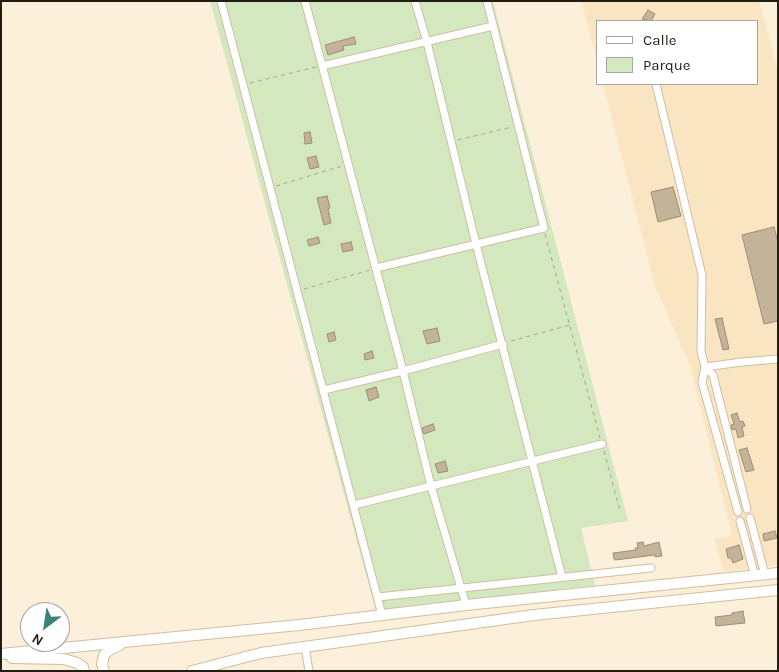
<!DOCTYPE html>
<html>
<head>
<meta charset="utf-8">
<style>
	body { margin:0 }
	#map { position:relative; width:779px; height:672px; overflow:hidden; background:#fdf0da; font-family:Karla,sans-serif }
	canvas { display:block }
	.frame { position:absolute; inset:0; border:2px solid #221d13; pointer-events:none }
	.legend { position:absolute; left:596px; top:20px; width:162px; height:65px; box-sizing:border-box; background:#fff; border:1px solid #a7a5a1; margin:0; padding:6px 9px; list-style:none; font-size:15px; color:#221d13 }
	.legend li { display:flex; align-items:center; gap:10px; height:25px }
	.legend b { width:25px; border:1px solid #a7a5a1 }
	.north { position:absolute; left:20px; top:602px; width:50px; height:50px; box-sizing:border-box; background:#fff; border:1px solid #a7a5a1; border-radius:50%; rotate:211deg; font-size:14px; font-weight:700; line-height:20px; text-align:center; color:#221d13 }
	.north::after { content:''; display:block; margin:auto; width:18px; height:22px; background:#3b827d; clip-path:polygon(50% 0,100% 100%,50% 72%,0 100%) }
</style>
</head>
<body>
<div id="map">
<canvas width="779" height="672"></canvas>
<div class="frame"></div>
<ul class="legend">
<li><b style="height:6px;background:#fff"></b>Calle</li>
<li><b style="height:14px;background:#d3e8bf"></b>Parque</li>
</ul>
<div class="north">N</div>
</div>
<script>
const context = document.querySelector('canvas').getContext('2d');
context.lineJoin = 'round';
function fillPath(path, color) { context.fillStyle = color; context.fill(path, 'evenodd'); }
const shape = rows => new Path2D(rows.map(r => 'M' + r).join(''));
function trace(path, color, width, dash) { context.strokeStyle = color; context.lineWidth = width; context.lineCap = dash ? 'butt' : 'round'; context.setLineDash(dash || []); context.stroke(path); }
const built = shape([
	[581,1,759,1,778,71,778,565,724,572,714,539,732,535,690,366,655,286,603,84,758,84,758,21,598,21,598,64]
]);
const green = shape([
	[210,1,493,1,628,521,581,528,595,585,376,612]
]);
const building = shape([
	[648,10,655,14,651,21,642,19,648,10],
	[354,37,356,44,343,46,344,50,328,55,325,45,354,37],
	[310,132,312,143,305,144,304,133,310,132],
	[316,156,319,167,310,169,307,158,316,156],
	[673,187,681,216,658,222,651,192,673,187],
	[327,196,330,208,328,209,331,223,324,225,317,198,327,196],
	[774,227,778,242,778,321,764,324,742,235,774,227],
	[318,237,320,243,309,246,307,240,318,237],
	[351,242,353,250,343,252,341,244,351,242],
	[722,318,729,349,723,350,715,319,722,318],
	[437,328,440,341,427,344,423,331,437,328],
	[334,332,336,340,329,342,327,334,334,332],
	[372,351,374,358,365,360,364,354,372,351],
	[376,387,379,397,369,401,366,390,376,387],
	[737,413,740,422,743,421,745,426,742,427,744,436,738,438,736,429,732,430,731,425,734,424,731,415,737,413],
	[433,424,435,430,424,434,422,428,433,424],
	[747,448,754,470,746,472,739,450,747,448],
	[445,461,448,471,438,473,435,464,445,461],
	[775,531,777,538,764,541,763,534,775,531],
	[643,542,644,546,659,542,662,556,655,557,655,555,615,560,614,559,613,553,636,550,635,548,638,548,637,543,643,542],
	[739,545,743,559,733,563,731,558,728,558,726,549,739,545],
	[743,611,745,623,716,626,715,617,732,615,732,613,743,611]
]);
const path = shape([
	[250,83,316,67],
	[458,140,512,127],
	[276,186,342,166],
	[545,234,600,438],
	[304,289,370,270],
	[511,341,570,325],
	[604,451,620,511]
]);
const minor = shape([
	[221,1,382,615],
	[305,1,403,371,431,486,466,605],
	[415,1,427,42,476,244,562,577],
	[322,66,493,26],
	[656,84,702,275,701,351,705,367,702,382,738,512],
	[376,268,544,228,487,1],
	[705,367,713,375,747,509],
	[705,367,742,362,778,359],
	[324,390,403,371,503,344],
	[354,505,602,444],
	[750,518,765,575],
	[740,521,755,576],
	[378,597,651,568],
	[305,647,309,671]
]);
const highway = shape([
	[1,654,299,625,466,605,778,573],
	[12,658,64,659,77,663,83,667,84,671],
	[104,671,102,664,104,655,108,651,120,645],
	[192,671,261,653,534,615,778,590]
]);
fillPath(built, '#f9e5c2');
fillPath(green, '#d3e8bf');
fillPath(building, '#c3b399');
trace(building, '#9d8e74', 1);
trace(minor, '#cebea3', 9);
trace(highway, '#cebea3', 12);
trace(path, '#aca290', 1, [4, 4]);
trace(minor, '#fff', 7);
trace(highway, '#fff', 10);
</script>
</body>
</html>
